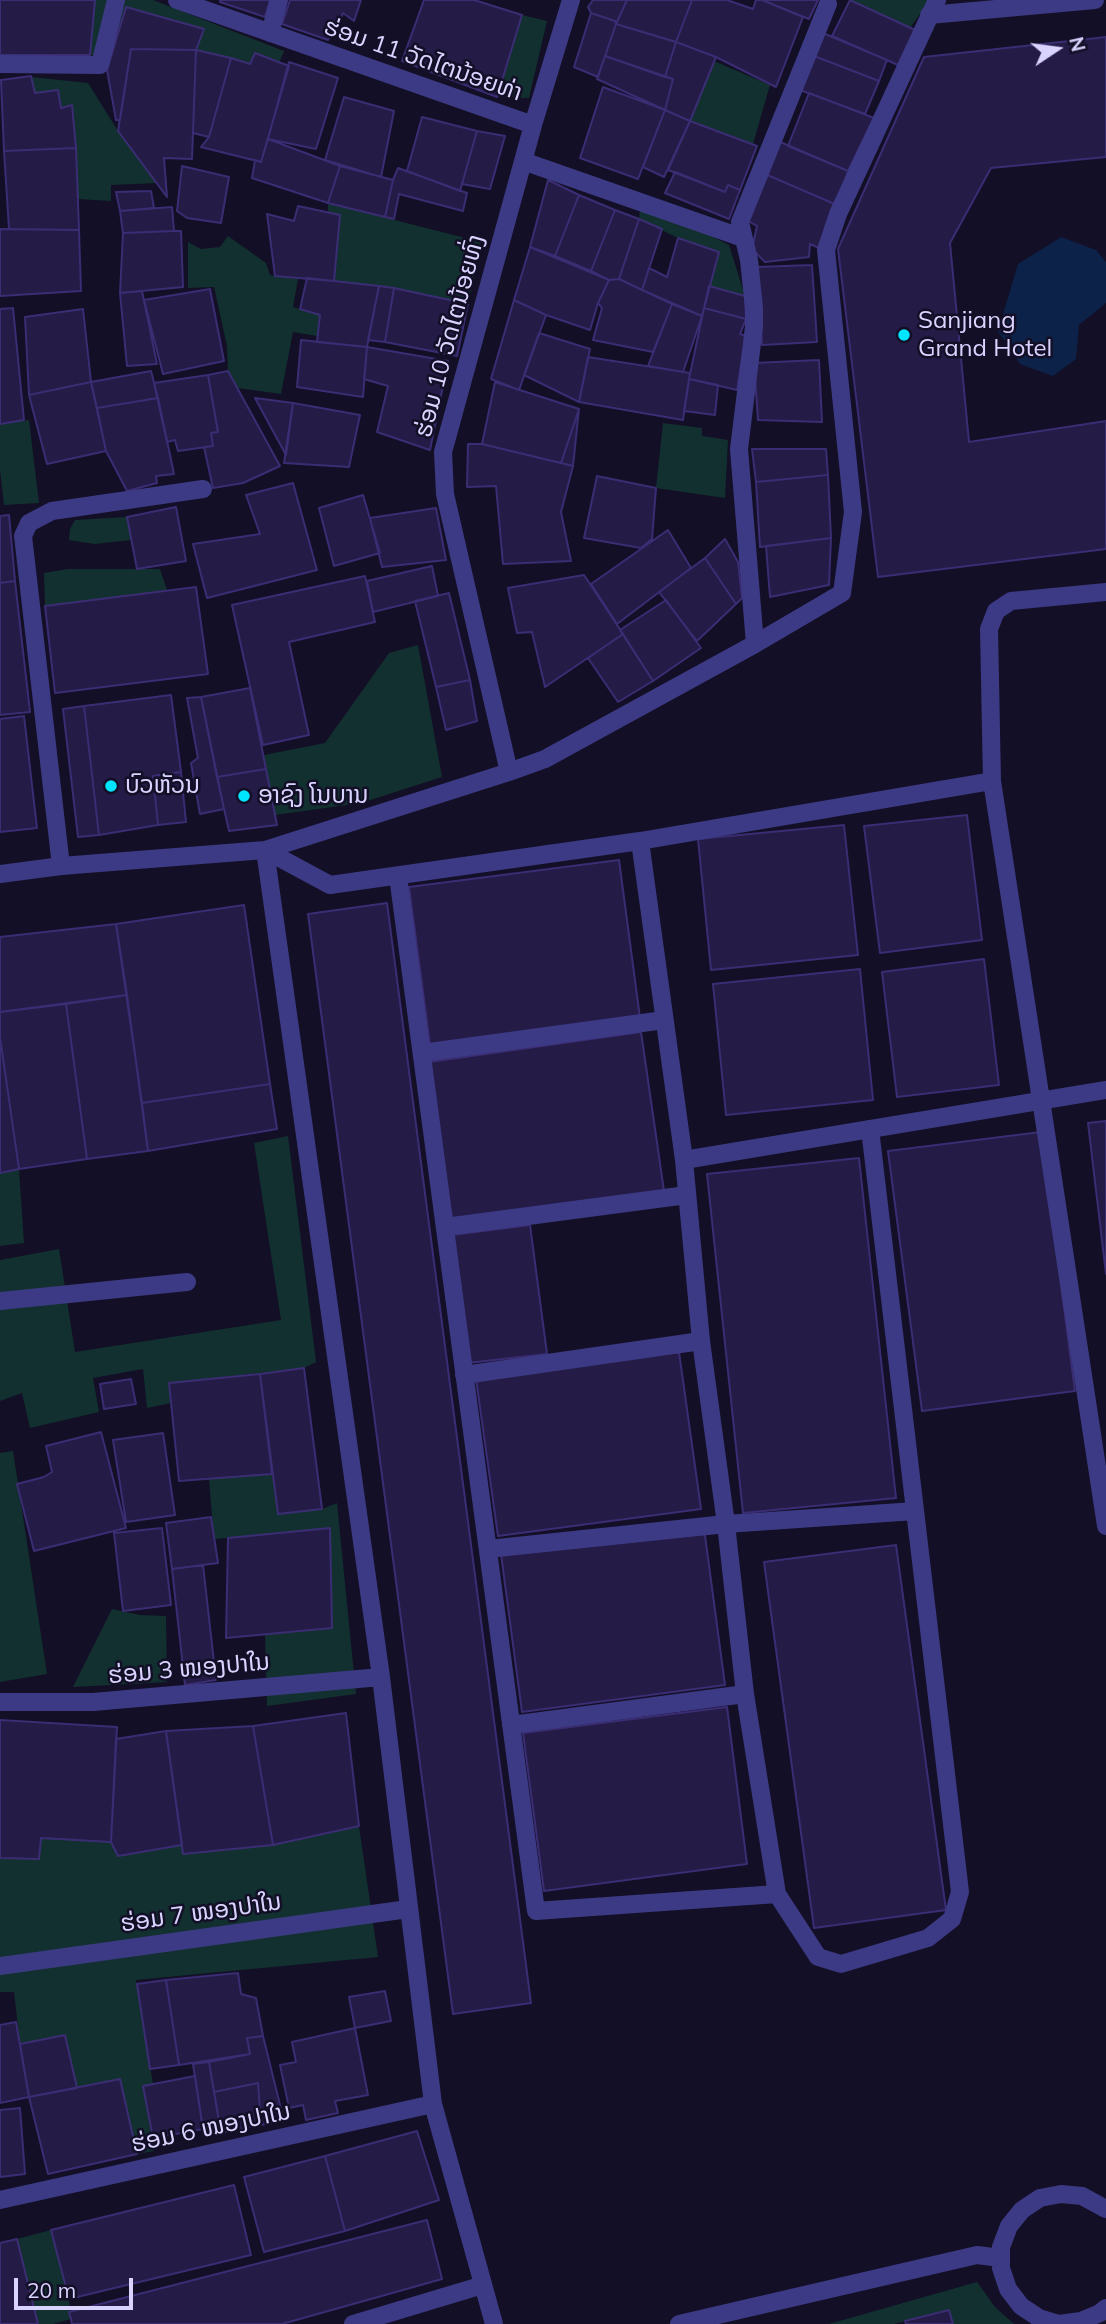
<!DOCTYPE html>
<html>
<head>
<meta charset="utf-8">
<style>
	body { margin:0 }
	#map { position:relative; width:1106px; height:2324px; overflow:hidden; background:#130f26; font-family:Mulish,sans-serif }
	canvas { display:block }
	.north { position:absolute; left:1022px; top:14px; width:70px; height:70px; -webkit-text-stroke:5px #130f26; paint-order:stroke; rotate:77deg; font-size:19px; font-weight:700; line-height:28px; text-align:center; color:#d9d4ff }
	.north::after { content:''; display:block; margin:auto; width:24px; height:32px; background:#d9d4ff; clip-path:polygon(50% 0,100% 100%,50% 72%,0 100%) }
	.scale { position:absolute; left:14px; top:2278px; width:119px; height:32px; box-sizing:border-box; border:4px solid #d9d4ff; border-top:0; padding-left:9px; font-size:21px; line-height:24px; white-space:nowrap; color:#d9d4ff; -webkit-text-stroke:5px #130f26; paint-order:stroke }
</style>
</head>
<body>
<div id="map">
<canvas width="1106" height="2324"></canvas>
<div class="north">N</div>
<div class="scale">20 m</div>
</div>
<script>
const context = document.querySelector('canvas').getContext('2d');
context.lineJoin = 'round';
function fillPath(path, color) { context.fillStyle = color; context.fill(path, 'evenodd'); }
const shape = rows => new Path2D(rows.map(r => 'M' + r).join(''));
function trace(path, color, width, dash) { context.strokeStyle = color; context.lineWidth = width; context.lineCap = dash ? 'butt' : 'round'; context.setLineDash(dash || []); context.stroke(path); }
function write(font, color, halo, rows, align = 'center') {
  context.font = font + ' Mulish,"Noto Sans Lao",sans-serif'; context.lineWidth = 5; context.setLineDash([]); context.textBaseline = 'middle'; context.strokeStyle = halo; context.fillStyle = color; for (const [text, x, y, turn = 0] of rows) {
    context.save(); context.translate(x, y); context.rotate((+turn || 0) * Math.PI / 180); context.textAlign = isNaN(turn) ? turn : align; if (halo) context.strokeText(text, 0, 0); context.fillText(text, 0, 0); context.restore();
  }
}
const green = shape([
	[95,0,153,0,284,51,279,63,256,53,250,64,196,50,204,29,126,7,112,55,90,55],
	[849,0,930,0,910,28],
	[522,15,547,21,529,98,497,97],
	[714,61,770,85,753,144,690,121],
	[31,77,88,83,118,131,157,183,111,185,111,201,78,199,71,106,61,108,58,90,35,93],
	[328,203,481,242,468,304,394,288,334,281,340,216,328,213],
	[640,209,697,229,729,245,745,296,709,286,719,252,678,238,639,219],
	[228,236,266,263,270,275,298,279,293,307,320,315,317,336,293,332,281,394,238,388,228,371,227,346,214,287,188,288,188,242,201,249,220,247],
	[29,420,39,503,4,505,0,470,0,424],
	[663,423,702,428,702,436,728,440,725,498,656,488],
	[127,517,131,540,95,544,69,540,70,529,75,520],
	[68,569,160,569,167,590,45,606,44,573],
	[418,645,442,777,361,803,275,815,264,755,325,743,389,653],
	[288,1136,316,1362,304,1368,170,1383,171,1403,147,1408,143,1369,93,1378,99,1412,30,1428,22,1393,0,1401,0,1260,59,1249,75,1352,281,1320,254,1143],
	[19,1169,24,1243,0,1246,0,1173],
	[13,1451,47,1674,0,1682,0,1453],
	[272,1474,278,1514,322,1509,337,1503,356,1694,267,1706,265,1634,332,1628,330,1528,214,1539,209,1479],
	[112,1609,140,1615,166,1616,167,1682,73,1687],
	[359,1826,378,1957,136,1980,153,2084,143,2086,154,2151,137,2154,120,2079,77,2088,65,2035,20,2044,14,1992,0,1992,0,1859,39,1859,41,1838,111,1842,118,1856,182,1845,183,1854,273,1845],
	[51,2230,69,2299,71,2319,53,2324,38,2324,17,2239],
	[977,2282,995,2307,1014,2324,953,2324,949,2310,894,2324,829,2324]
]);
const water = shape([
	[1061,237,1096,250,1106,262,1106,303,1079,325,1076,359,1053,376,1020,364,998,331,1018,264]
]);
const building = shape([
	[0,0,95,0,90,55,0,55,0,0],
	[220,0,270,0,265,17,220,2,220,0],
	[290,0,361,0,354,21,343,13,339,23,334,21,328,40,282,24,290,0],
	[424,0,474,0,522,15,497,97,402,61,424,0],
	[593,0,627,0,616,24,615,21,591,13,588,7,593,0],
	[627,0,692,0,676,42,616,24,627,0],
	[692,0,727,0,753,9,756,0,762,0,803,17,776,87,716,57,676,42,692,0],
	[762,0,818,0,809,19,762,0],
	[850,0,915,30,898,65,832,36,850,0],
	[126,7,204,29,196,50,131,49,120,120,116,120,107,70,126,7],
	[591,13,615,21,616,24,598,77,574,67,591,13],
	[616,24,676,42,665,77,605,56,616,24],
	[823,33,887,60,879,81,814,56,823,33],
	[1106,37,1106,157,991,168,950,243,969,442,1106,421,1106,549,878,577,838,249,924,57,1106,37],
	[676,42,716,57,690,121,665,110,673,79,665,77,676,42],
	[131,49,196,50,192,159,164,158,167,197,118,131,131,49],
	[196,50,231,58,209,137,193,133,196,50],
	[255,53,289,66,261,162,201,147,209,137,231,58,250,64,255,53],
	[605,56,673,79,665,110,597,79,605,56],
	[814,56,879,81,865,114,800,90,814,56],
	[289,62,338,78,316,149,268,139,289,62],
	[31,76,35,93,58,90,61,108,72,105,76,148,4,151,1,80,31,76],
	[603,87,665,110,638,179,580,158,603,87],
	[809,93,874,118,848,171,788,146,809,93],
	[344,97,394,111,381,177,325,160,344,97],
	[665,110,690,121,664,177,643,167,665,110],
	[422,117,477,131,460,191,407,171,422,117],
	[690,121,757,146,740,190,728,185,725,192,668,170,690,121],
	[477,131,505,136,490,189,462,184,477,131],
	[268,139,340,166,328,203,252,178,255,160,261,162,268,139],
	[778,141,848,171,837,205,765,174,778,141],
	[76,148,79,230,9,229,4,151,76,148],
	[182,166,229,177,221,223,187,218,177,211,182,166],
	[340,166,393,180,385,217,328,203,340,166],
	[398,168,467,193,463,211,399,194,394,219,385,217,393,180,398,168],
	[675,172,725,192,728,185,740,190,729,219,665,193,675,172],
	[765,174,837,205,819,248,810,244,809,257,765,262,752,249,757,226,748,221,765,174],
	[548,180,579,195,555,256,530,247,548,180],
	[151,191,154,208,120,211,116,192,151,191],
	[579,195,615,210,591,271,555,256,579,195],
	[298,206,340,215,334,281,275,276,267,214,294,221,298,206],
	[172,207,174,231,123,233,120,211,172,207],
	[615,210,639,219,619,279,609,280,591,271,615,210],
	[639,219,662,229,642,290,619,279,639,219],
	[0,229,79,230,81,291,0,296,0,229],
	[174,231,181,231,183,287,120,293,123,233,174,231],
	[678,238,719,252,702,316,642,290,649,268,667,277,678,238],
	[530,247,609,280,598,303,590,330,546,315,514,300,530,247],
	[812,265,817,342,762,345,757,267,812,265],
	[307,278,379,286,367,347,317,342,320,315,300,309,307,278],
	[619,279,672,304,653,352,593,340,602,308,598,303,609,280,619,279],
	[379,286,394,288,385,342,368,340,379,286],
	[709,286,745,296,746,319,704,308,709,286],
	[394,288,468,304,457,356,385,342,394,288],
	[210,289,224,361,163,374,144,300,210,289],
	[142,291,157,364,127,366,120,293,142,291],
	[514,300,546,315,519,390,491,379,514,300],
	[672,304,702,316,683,372,648,366,672,304],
	[13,308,24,420,0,424,0,309,13,308],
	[704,308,746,319,740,334,746,336,737,390,689,379,704,308],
	[83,309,91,382,29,395,25,317,83,309],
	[539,333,590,349,579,402,524,375,539,333],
	[301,340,367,347,363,397,297,387,301,340],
	[367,347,448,361,430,450,377,432,388,386,364,379,367,347],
	[588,357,690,373,683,420,579,402,588,357],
	[819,360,822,422,758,420,754,363,819,360],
	[151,371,158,398,97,408,91,382,151,371],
	[228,371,280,466,243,483,213,488,204,447,213,446,211,433,218,432,208,375,228,371],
	[208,375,218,432,211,433,213,446,178,451,175,440,167,442,154,383,208,375],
	[689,379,718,385,715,415,684,411,689,379],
	[91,382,106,451,47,464,29,395,91,382],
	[495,382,579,409,561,463,482,444,495,382],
	[158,398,174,474,156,476,157,483,127,491,106,451,97,408,158,398],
	[255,398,293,403,286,455,255,398],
	[293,403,360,415,349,467,284,463,293,403],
	[579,409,573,466,561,463,579,409],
	[468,444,482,444,573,466,561,512,571,561,503,564,496,486,467,487,468,444],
	[752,449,826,449,828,475,756,482,752,449],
	[828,475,831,538,760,547,756,482,828,475],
	[597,476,656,488,652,539,641,548,584,538,597,476],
	[293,483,317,570,207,598,193,544,260,534,246,495,293,483],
	[363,495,380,553,334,566,319,508,363,495],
	[176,507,186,561,137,569,127,517,176,507],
	[436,508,446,560,382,567,370,518,436,508],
	[9,515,15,581,0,583,0,516,9,515],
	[668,530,691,568,617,624,591,584,668,530],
	[831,538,829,585,770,597,766,546,831,538],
	[725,539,738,562,742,598,736,604,705,558,725,539],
	[705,558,736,604,697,641,659,592,705,558],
	[432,566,438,596,373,612,367,581,432,566],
	[584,575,623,634,545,687,532,632,517,633,508,588,584,575],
	[365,576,375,622,289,642,309,735,263,745,232,605,365,576],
	[15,581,30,712,0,715,0,583,15,581],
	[196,587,208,674,55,693,45,606,196,587],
	[449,593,470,680,436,687,415,601,449,593],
	[666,600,701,648,653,681,620,630,666,600],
	[623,634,653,681,618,702,588,658,623,634],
	[470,680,477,721,446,730,436,687,470,680],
	[250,688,266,769,217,777,201,697,250,688],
	[171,695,181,772,153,776,158,825,99,835,84,706,171,695],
	[201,697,224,809,200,814,191,763,198,758,187,698,201,697],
	[84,706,99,835,78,837,63,709,84,706],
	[24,716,37,828,0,832,0,719,24,716],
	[266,769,277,825,229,831,217,777,266,769],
	[181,772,186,822,158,825,153,776,181,772],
	[967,815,982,940,880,953,864,826,967,815],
	[844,825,858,955,711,970,698,839,844,825],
	[619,860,640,1018,430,1045,409,887,619,860],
	[387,903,531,2003,453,2014,308,914,387,903],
	[244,905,270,1084,142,1103,116,924,244,905],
	[116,924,127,995,0,1012,0,937,116,924],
	[984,959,999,1085,897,1097,882,972,984,959],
	[860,969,873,1100,726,1115,713,984,860,969],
	[127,995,148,1151,87,1159,66,1004,127,995],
	[66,1004,87,1159,19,1169,0,1037,0,1012,66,1004],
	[641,1032,664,1191,452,1220,429,1062,641,1032],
	[0,1037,19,1169,0,1173,0,1037],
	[270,1084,277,1129,148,1151,142,1103,270,1084],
	[1106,1121,1106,1274,1088,1123,1106,1121],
	[1041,1132,1075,1391,922,1411,888,1151,1041,1132],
	[859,1158,896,1498,743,1513,707,1174,859,1158],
	[530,1225,547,1354,468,1363,452,1235,530,1225],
	[679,1352,701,1509,498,1536,476,1379,679,1352],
	[304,1368,322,1509,278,1514,260,1374,304,1368],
	[260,1374,272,1474,179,1481,169,1383,260,1374],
	[131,1379,136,1404,104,1409,100,1384,131,1379],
	[101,1432,126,1528,34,1551,17,1484,44,1477,52,1472,46,1446,101,1432],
	[163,1433,175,1515,126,1522,113,1440,163,1433],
	[211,1517,218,1563,172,1569,166,1523,211,1517],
	[162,1528,171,1605,123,1611,114,1533,162,1528],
	[330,1528,332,1628,226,1638,228,1538,330,1528],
	[704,1528,725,1685,522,1712,501,1554,704,1528],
	[896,1545,946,1910,814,1928,764,1562,896,1545],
	[203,1565,216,1680,185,1685,172,1569,203,1565],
	[727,1707,747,1864,544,1891,523,1733,727,1707],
	[346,1713,359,1826,273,1845,253,1726,346,1713],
	[0,1720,117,1727,111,1842,41,1838,39,1859,0,1858,0,1720],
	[253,1726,273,1845,183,1854,166,1731,253,1726],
	[166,1731,182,1845,118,1856,111,1842,116,1739,166,1731],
	[238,1973,241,1994,256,1998,263,2036,247,2038,250,2054,179,2065,166,1980,238,1973],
	[166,1980,179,2065,150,2069,137,1984,166,1980],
	[385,1991,391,2021,355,2028,349,1997,385,1991],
	[16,2022,29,2097,0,2103,0,2025,16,2022],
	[355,2028,368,2095,335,2101,338,2113,306,2120,303,2105,289,2108,280,2065,296,2062,292,2042,355,2028],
	[65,2035,77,2088,29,2097,20,2044,65,2035],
	[263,2036,284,2121,261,2125,258,2083,214,2092,209,2062,250,2054,247,2038,263,2036],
	[209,2062,221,2133,204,2136,193,2064,209,2062],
	[195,2076,203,2129,153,2138,143,2086,195,2076],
	[120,2079,137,2154,48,2174,29,2097,120,2079],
	[258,2083,261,2125,221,2133,214,2092,258,2083],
	[20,2108,25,2174,0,2177,0,2110,20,2108],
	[417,2131,439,2200,345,2231,325,2156,417,2131],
	[325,2156,345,2231,264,2252,244,2177,325,2156],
	[234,2185,251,2255,69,2299,51,2230,234,2185],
	[427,2220,442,2279,282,2324,72,2324,71,2319,69,2312,427,2220],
	[17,2239,38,2324,0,2324,0,2243,17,2239],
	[949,2310,953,2324,906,2324,905,2321,949,2310]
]);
const service = shape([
	[929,15,1095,0],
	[61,866,23,536,29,523,52,511,203,489],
	[398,876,536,1911,777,1894],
	[422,1053,664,1020],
	[1041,1100,1106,1526],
	[684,1160,701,1341,726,1524,745,1694,777,1894,818,1957,841,1964,928,1938,952,1919,960,1892,870,1129],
	[445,1227,687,1195],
	[0,1301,187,1282],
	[464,1375,701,1341],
	[488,1549,726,1524,915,1511],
	[511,1725,745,1694]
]);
const minor = shape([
	[177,0,533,125],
	[270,33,279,0],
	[0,64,100,65,116,0],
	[523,161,743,238],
	[755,644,739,449,754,327,754,308,749,260,740,222,828,4],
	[509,772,445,494,443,452,533,125,571,0],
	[640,841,684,1160,1106,1090],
	[265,850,381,1677,433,2104,494,2324],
	[265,850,330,885,640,841,992,781],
	[0,874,61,866,265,850,509,772,545,759,755,644,842,593,853,512,826,250,838,214,937,0],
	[1041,1100,992,781,989,629,996,611,1011,601,1106,592],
	[0,1702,93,1702,381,1677],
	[0,1966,408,1909],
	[0,2200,433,2104],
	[1106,2209,1082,2196,1061,2194,1040,2198,1022,2210,1009,2226,1001,2247,1001,2268,1008,2289,1021,2306,1039,2318,1059,2324,1081,2321,1100,2313,1106,2308],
	[353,2324,483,2285],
	[679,2324,977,2255,1001,2258]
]);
const markers = [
	[904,335,7,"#00e5ff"],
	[111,786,7,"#00e5ff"],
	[244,796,7,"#00e5ff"]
];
const streetNames = [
	["ຮ່ອມ 11 ວັດໄຕນ້ອຍທ່າ",423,60,19],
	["ຮ່ອມ 10 ວັດໄຕນ້ອຍທົ່ງ",450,336,-75],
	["ຮ່ອມ 3 ໜອງປາໃນ",189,1669,-5],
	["ຮ່ອມ 7 ໜອງປາໃນ",201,1913,-8],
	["ຮ່ອມ 6 ໜອງປາໃນ",211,2128,-12]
];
const poiNames = [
	["Sanjiang",918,321],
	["Grand Hotel",918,349],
	["ບົວຫັວນ",125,786],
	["ອາຊົງ ໂນບານ",258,796]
];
fillPath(green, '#12302f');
fillPath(water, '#0c2248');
fillPath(building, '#241b47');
trace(building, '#3b2d73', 2);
trace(service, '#3d3a85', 18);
trace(minor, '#3d3a85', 18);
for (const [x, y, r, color] of markers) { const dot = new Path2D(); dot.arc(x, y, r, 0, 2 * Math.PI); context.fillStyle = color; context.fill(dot); trace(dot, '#130f26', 2.5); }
write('24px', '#d9d4ff', '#130f26', streetNames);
write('24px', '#d9d4ff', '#130f26', poiNames, 'left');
</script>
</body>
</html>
